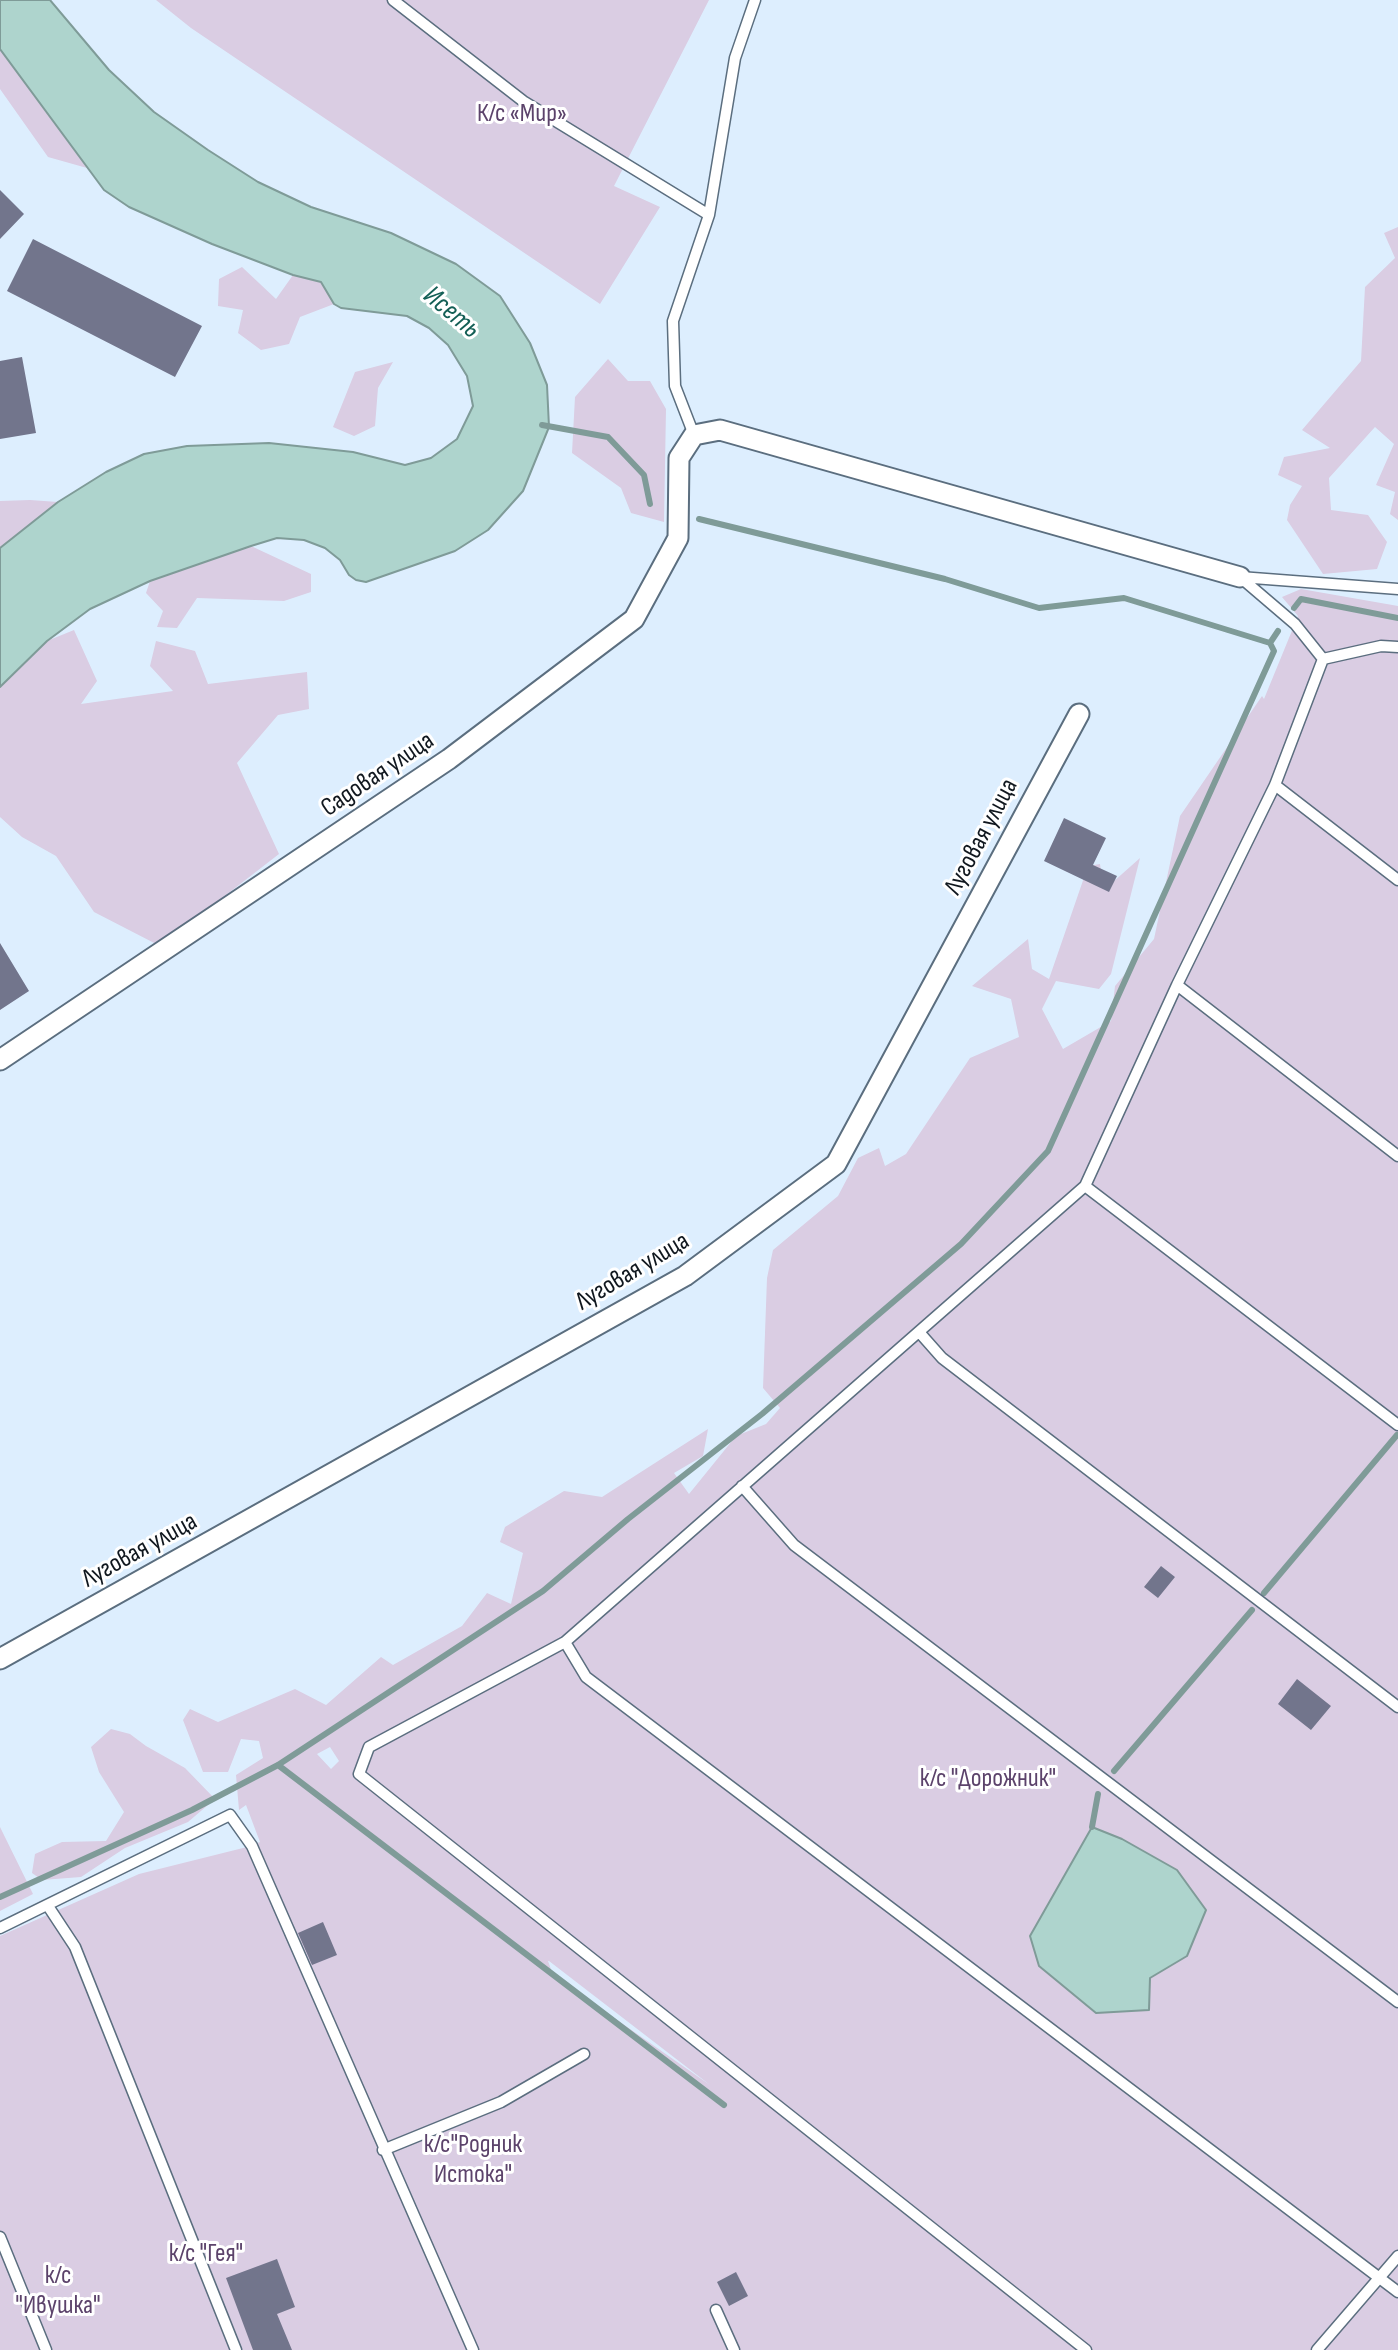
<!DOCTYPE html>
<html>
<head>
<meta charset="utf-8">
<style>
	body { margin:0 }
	canvas { display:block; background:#ddeefe }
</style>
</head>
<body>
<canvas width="1398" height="2350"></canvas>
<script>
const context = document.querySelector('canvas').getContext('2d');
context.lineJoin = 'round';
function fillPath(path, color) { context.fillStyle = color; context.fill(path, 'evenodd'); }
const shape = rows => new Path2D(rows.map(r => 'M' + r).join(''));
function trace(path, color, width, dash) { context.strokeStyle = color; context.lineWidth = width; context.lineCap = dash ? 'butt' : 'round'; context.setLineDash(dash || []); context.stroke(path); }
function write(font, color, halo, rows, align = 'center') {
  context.font = font + ' "Sofia Sans Condensed",sans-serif'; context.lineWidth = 6; context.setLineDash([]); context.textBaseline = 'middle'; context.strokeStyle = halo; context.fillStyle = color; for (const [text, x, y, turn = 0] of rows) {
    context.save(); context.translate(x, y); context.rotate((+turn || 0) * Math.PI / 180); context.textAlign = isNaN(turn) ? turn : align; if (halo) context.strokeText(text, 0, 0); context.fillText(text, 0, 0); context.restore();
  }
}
const green = shape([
	[156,0,709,0,614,186,660,207,600,304,191,28],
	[0,49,7,59,87,168,48,157,0,89],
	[1398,227,1398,520,1390,514,1395,492,1376,485,1394,444,1375,427,1329,478,1331,510,1368,515,1387,542,1377,569,1323,574,1287,520,1290,505,1302,486,1278,475,1284,457,1330,448,1302,430,1361,361,1365,287,1395,258,1384,233],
	[242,267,276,299,293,275,321,282,334,304,300,317,289,344,261,350,238,333,243,310,218,306,219,279],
	[608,359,628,381,650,381,666,409,664,522,631,513,621,488,572,453,575,397],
	[393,362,378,388,375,426,354,436,333,427,355,372],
	[30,500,58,502,0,548,0,501],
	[251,546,311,574,311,592,284,601,197,598,177,628,157,627,163,611,146,593,150,581],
	[1301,589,1398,606,1398,2350,0,2350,0,1936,139,1874,251,1846,260,1842,246,1805,239,1810,236,1775,263,1758,259,1741,241,1739,228,1772,203,1772,183,1720,190,1709,218,1722,295,1689,326,1705,381,1657,393,1665,462,1626,487,1593,511,1604,523,1553,500,1542,505,1527,564,1491,602,1497,708,1429,703,1456,674,1473,689,1494,736,1436,766,1424,780,1408,763,1388,767,1278,773,1250,838,1196,858,1158,879,1148,885,1166,906,1154,970,1058,1019,1037,1011,999,972,986,1028,939,1032,969,1049,979,1088,866,1100,864,1104,890,1140,858,1111,974,1099,989,1056,981,1042,1009,1063,1049,1111,1021,1115,986,1154,939,1180,816,1262,696,1264,699,1298,616,1282,597],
	[330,1747,339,1761,331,1769,317,1754],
	[548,1961,549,1961,710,2085,553,1975],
	[74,630,97,681,81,704,173,691,150,666,156,641,195,651,208,684,307,672,309,709,278,715,237,763,279,854,160,946,94,912,56,856,22,837,0,817,0,687,47,641],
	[111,1729,130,1734,146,1746,185,1768,215,1799,188,1822,125,1848,81,1877,42,1880,32,1873,35,1854,62,1842,106,1841,124,1812,99,1772,91,1747],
	[0,1827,33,1894,0,1911]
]);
const water = shape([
	[0,0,50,0,109,70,154,112,208,150,258,182,311,207,391,233,456,264,500,296,530,343,547,385,549,427,523,491,488,530,455,551,366,582,356,580,349,575,340,560,325,548,304,540,277,538,251,546,150,581,90,609,47,641,0,687,0,548,58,502,106,472,144,454,187,446,269,443,353,452,405,465,431,458,457,439,473,406,467,376,448,345,429,328,407,316,341,308,334,304,321,282,293,275,212,244,129,207,104,190,0,49,0,0],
	[1092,1827,1122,1839,1177,1870,1206,1910,1187,1956,1150,1978,1149,2010,1096,2013,1039,1966,1030,1936,1092,1827]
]);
const stream = shape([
	[542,425,608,437,644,475,650,504],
	[1294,608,1301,599,1398,618],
	[1270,643,1278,631],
	[1264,1593,1397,1435],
	[278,1765,724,2105],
	[1114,1771,1252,1610],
	[1092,1827,1098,1794],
	[0,1897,192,1810,278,1765,543,1591,628,1519,762,1414,961,1244,1048,1151,1274,651,1270,643,1124,598,1039,608,945,579,699,519]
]);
const building = shape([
	[0,190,24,214,0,239],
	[33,239,202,326,175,377,7,291],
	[22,357,36,433,0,439,0,361],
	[1064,818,1106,838,1093,865,1117,876,1109,892,1044,861],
	[0,943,29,991,0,1010],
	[1161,1566,1175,1577,1158,1598,1144,1587],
	[1297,1679,1331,1706,1311,1730,1278,1704],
	[323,1922,337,1955,312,1965,298,1933],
	[277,2259,295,2307,277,2314,292,2350,253,2350,226,2278],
	[736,2272,748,2296,729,2306,717,2282]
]);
const service = shape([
	[393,0,523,101,709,215],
	[694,435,675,386,673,321,709,215,735,58,755,0],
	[1323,659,1381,646,1398,647],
	[1275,785,1398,880],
	[1177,985,1398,1156],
	[1085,1186,1398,1425],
	[919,1332,942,1358,1398,1707],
	[742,1486,794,1545,1398,2002],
	[565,1642,586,1677,1398,2292],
	[48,1906,75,1947,236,2350],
	[0,1928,230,1815,252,1846,473,2350],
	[383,2150,501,2102,584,2054],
	[0,2237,46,2350],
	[716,2310,734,2350],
	[1086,2350,359,1774,369,1747,565,1642,1085,1186,1177,985,1275,785,1323,659,1295,624,1240,577,1398,589],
	[1317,2350,1398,2256]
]);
const minor = shape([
	[0,1060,449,759,634,619,678,538,679,458,694,435,720,430,1240,577],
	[0,1659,685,1276,836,1164,1079,714]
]);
const parkNames = [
	["К/с «Мир»",522,114],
	["к/с \"Дорожник\"",988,1779],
	["к/с\"Родник",473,2145],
	["Истока\"",473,2175],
	["к/с \"Гея\"",206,2254],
	["к/с",58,2276],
	["\"Ивушка\"",58,2306]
];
const streetNames = [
	["Садовая улица",378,775,-34],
	["Луговая улица",982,837,-62],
	["Луговая улица",633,1272,-31],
	["Луговая улица",140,1551,-29]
];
const waterNames = [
	["Исеть",451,313,40]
];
fillPath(green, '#dacde3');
fillPath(water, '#aed4cd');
trace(water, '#7f9b98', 2);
trace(stream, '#7f9b98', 6);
fillPath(building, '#72758c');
trace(service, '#5b6e7f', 13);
trace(minor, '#5b6e7f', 23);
trace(service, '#fff', 10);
trace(minor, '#fff', 19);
write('26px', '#5c436b', '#fff', parkNames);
write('26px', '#10171e', '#fff', streetNames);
write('italic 28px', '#145f56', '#fff', waterNames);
</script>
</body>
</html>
